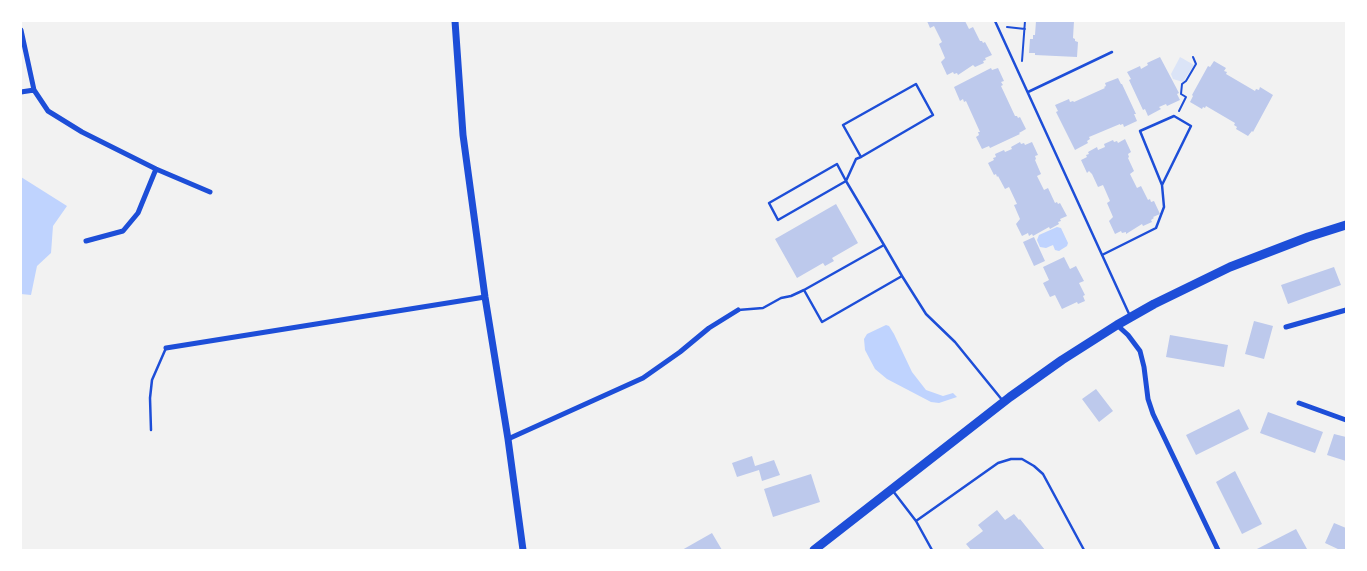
<!DOCTYPE html>
<html>
<head>
<meta charset="utf-8">
<style>
	body { margin:0 }
	#map { position:relative; width:1367px; height:571px; overflow:hidden; background:#f2f2f2; font-family:Karla,sans-serif }
	canvas { display:block }
	.frame { position:absolute; inset:0; border:22px solid #fff; pointer-events:none }
</style>
</head>
<body>
<div id="map">
<canvas width="1367" height="571"></canvas>
<div class="frame"></div>
</div>
<script>
const context = document.querySelector('canvas').getContext('2d');
context.lineJoin = 'round';
function fillPath(path, color) { context.fillStyle = color; context.fill(path, 'evenodd'); }
const shape = rows => new Path2D(rows.map(r => 'M' + r).join(''));
function trace(path, color, width, dash) { context.strokeStyle = color; context.lineWidth = width; context.lineCap = dash ? 'butt' : 'round'; context.setLineDash(dash || []); context.stroke(path); }
const green = shape([
	[1180,57,1194,65,1183,82,1173,79,1171,74]
]);
const water = shape([
	[21,177,67,206,53,226,51,253,37,266,31,295,21,294],
	[1057,227,1061,228,1068,243,1067,246,1059,251,1055,250,1053,245,1046,248,1040,247,1037,240,1039,235],
	[886,325,889,326,894,334,912,372,926,390,943,396,953,393,957,397,939,403,931,402,887,379,875,369,865,350,864,339,867,334]
]);
const building = shape([
	[927,21,965,21,969,29,973,27,980,41,982,41,983,43,985,42,992,55,985,58,986,60,983,61,984,63,975,67,973,65,958,75,957,73,954,74,953,72,947,75,941,62,945,58,939,44,942,42,934,26,930,28],
	[1036,21,1074,21,1073,38,1075,39,1075,41,1078,42,1077,57,1035,55,1035,53,1029,53,1030,39,1033,39,1033,35,1035,35],
	[1160,57,1179,93,1177,94,1180,100,1167,106,1166,104,1159,107,1161,109,1148,116,1145,109,1143,110,1129,80,1131,79,1127,72,1140,66,1141,69,1148,65,1147,63],
	[1214,61,1226,68,1224,71,1227,72,1226,74,1255,91,1256,89,1259,90,1260,87,1273,95,1253,132,1252,131,1248,136,1236,129,1237,127,1234,125,1235,123,1206,106,1205,108,1203,107,1202,109,1190,102,1193,96,1192,95,1208,66,1210,67],
	[991,68,992,70,998,68,1004,81,1001,82,1003,85,1001,86,1015,116,1017,116,1018,118,1020,117,1026,129,1019,133,1020,134,990,148,989,146,982,149,976,137,979,135,978,132,980,132,966,101,964,102,963,99,960,101,954,87],
	[1118,78,1121,84,1122,84,1136,114,1134,114,1137,121,1124,127,1123,124,1120,125,1120,124,1089,137,1090,139,1087,141,1088,143,1075,150,1056,112,1058,111,1055,105,1069,99,1070,102,1073,101,1074,102,1105,88,1104,87,1106,86,1105,83],
	[1125,139,1131,152,1128,154,1129,157,1128,158,1134,171,1130,174,1137,188,1141,186,1148,200,1150,199,1151,202,1154,201,1160,214,1153,217,1154,218,1151,220,1152,222,1143,226,1142,224,1126,234,1126,232,1122,233,1121,231,1115,234,1109,221,1113,217,1107,203,1110,201,1103,185,1098,187,1092,174,1089,171,1087,173,1081,160,1087,157,1086,155,1089,154,1088,152,1097,147,1098,150,1105,147,1104,144,1113,140,1114,142,1117,141,1118,143],
	[1020,142,1021,144,1024,143,1025,145,1032,142,1038,155,1035,156,1036,159,1035,160,1041,174,1037,176,1044,190,1048,188,1055,203,1057,202,1058,204,1060,203,1067,216,1060,219,1061,221,1058,222,1059,224,1050,229,1049,227,1033,236,1032,234,1029,236,1028,233,1022,236,1016,224,1020,219,1014,205,1017,204,1009,187,1005,189,998,176,997,177,996,174,994,175,988,163,994,160,993,158,996,157,995,154,1004,150,1005,152,1012,149,1011,147],
	[836,204,858,243,832,258,834,261,825,266,823,263,797,278,775,239],
	[1034,237,1045,261,1034,266,1023,242],
	[1064,257,1070,269,1076,266,1084,281,1079,283,1085,295,1083,296,1085,301,1078,304,1077,302,1062,309,1055,295,1050,297,1043,283,1049,280,1043,267],
	[1334,267,1341,285,1288,304,1281,285],
	[1254,321,1273,326,1264,359,1245,354],
	[1170,335,1228,345,1224,367,1166,357],
	[1096,389,1113,411,1099,422,1082,399],
	[1239,409,1249,429,1196,455,1186,435],
	[1268,412,1323,432,1315,453,1260,433],
	[1334,434,1346,437,1346,461,1327,455],
	[752,456,755,466,774,460,780,475,762,481,759,470,737,477,732,463],
	[1235,471,1262,524,1242,534,1216,482],
	[811,474,820,502,773,517,764,489],
	[997,510,1005,520,1014,514,1019,520,1020,519,1045,550,971,550,966,544,983,531,978,525],
	[1334,523,1346,528,1346,550,1340,550,1325,543],
	[1296,529,1307,549,1255,550],
	[712,533,722,550,682,550]
]);
const path = shape([
	[1007,27,1025,29],
	[1022,61,1025,21],
	[1179,111,1186,97,1181,94,1182,84,1186,81,1196,64,1193,57]
]);
const service = shape([
	[995,21,1130,316],
	[1028,92,1112,52],
	[861,157,843,125,916,84,933,115,861,157,856,159,846,181,778,220,769,203,837,164,846,181,884,245,902,276],
	[1102,255,1156,228,1164,207,1162,185,1191,126,1174,116,1140,131,1162,185],
	[804,290,884,245],
	[738,310,763,308,781,298,791,296,804,290,822,322,902,276,926,314,955,342,1003,401],
	[151,430,150,398,152,380,166,348],
	[893,491,916,521,932,550],
	[916,521,998,463,1011,459,1022,459,1034,466,1043,474,1084,550]
]);
const minor = shape([
	[21,30,34,90,48,111,82,132,156,169,210,192],
	[21,92,34,90],
	[86,241,123,231,138,213,156,169],
	[1117,325,1128,335,1140,351,1144,367,1148,399,1153,414,1218,550],
	[1286,327,1346,310],
	[166,348,485,297],
	[1299,403,1346,420],
	[508,439,643,378,680,352,709,328,738,310]
]);
const tertiary = shape([
	[455,21,463,135,485,297,508,439,523,550]
]);
const primary = shape([
	[814,550,1010,397,1062,360,1117,325,1154,304,1230,267,1308,237,1346,225]
]);
fillPath(green, '#dbe4f7');
fillPath(water, '#bfd3fe');
fillPath(building, '#bdc9ec');
trace(path, '#1d4ed8', 2);
trace(service, '#1d4ed8', 2.5);
trace(minor, '#1d4ed8', 5);
trace(tertiary, '#1d4ed8', 7);
trace(primary, '#1d4ed8', 9);
</script>
</body>
</html>
